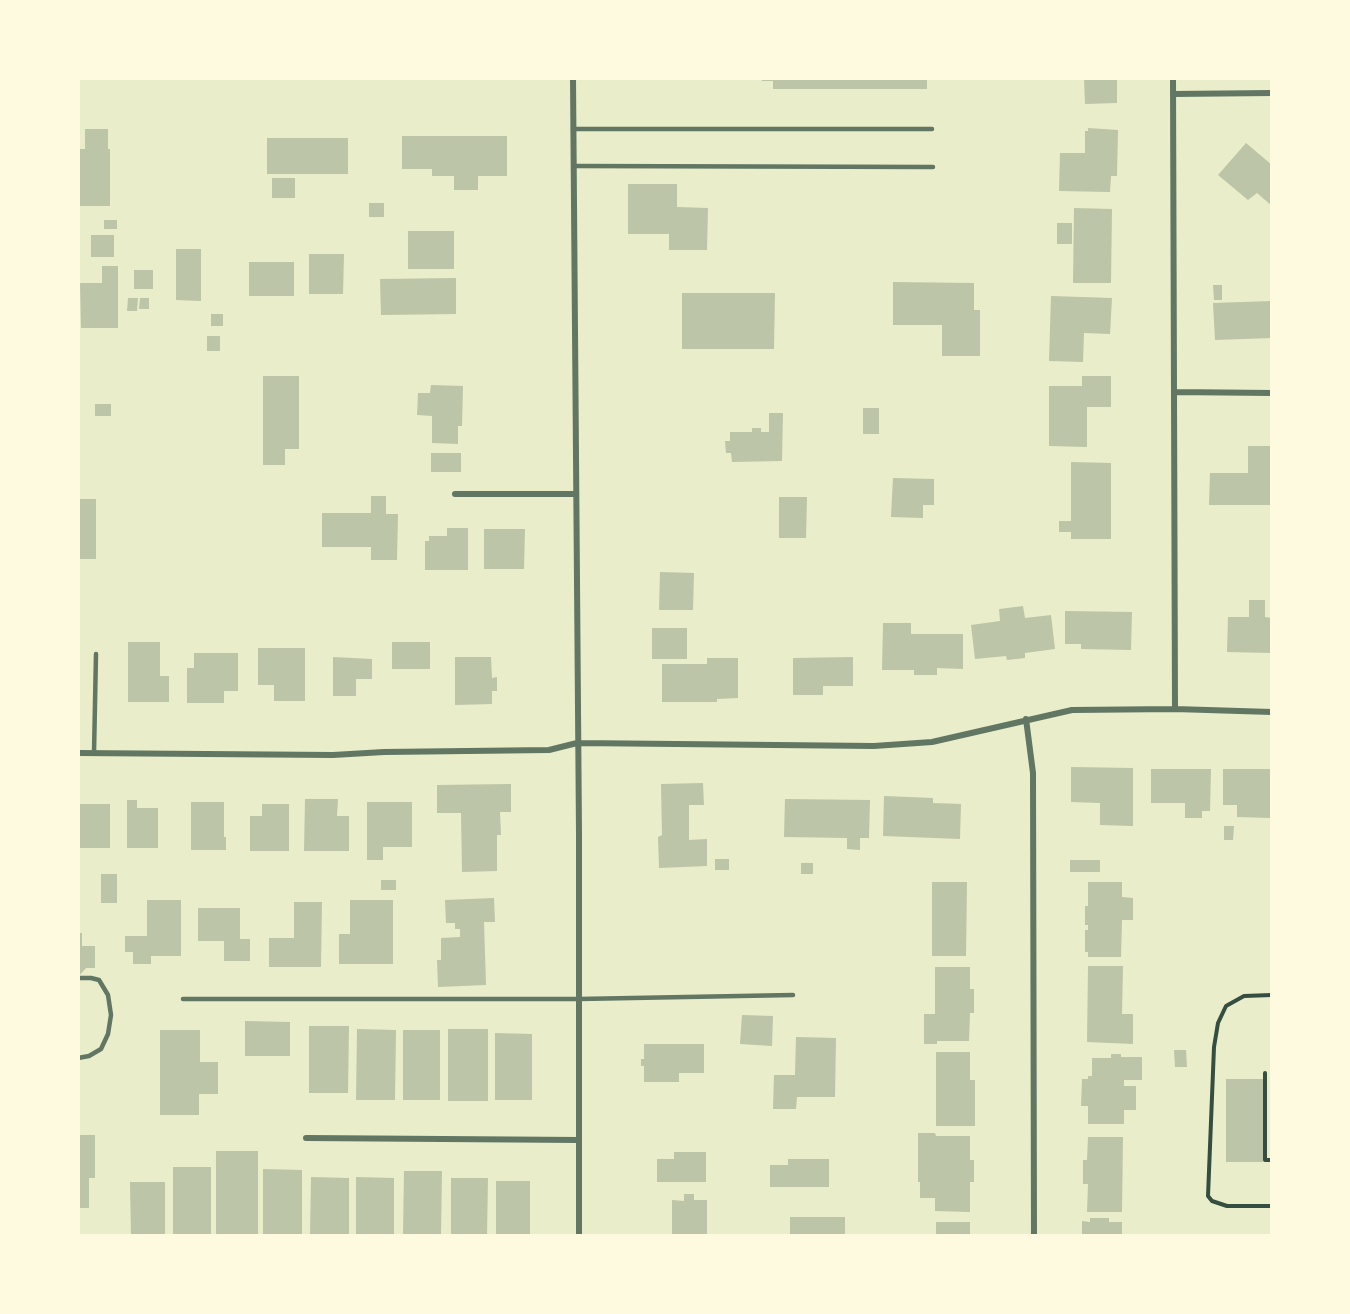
<!DOCTYPE html>
<html>
<head>
<meta charset="utf-8">
<style>
	body { margin:0 }
	#map { position:relative; width:1350px; height:1314px; overflow:hidden; background:#e9edc9; font-family:Jost,sans-serif }
	canvas { display:block }
	.frame { position:absolute; inset:0; border:80px solid #fefae0; pointer-events:none }
</style>
</head>
<body>
<div id="map">
<canvas width="1350" height="1314"></canvas>
<div class="frame"></div>
</div>
<script>
const context = document.querySelector('canvas').getContext('2d');
context.lineJoin = 'round';
function fillPath(path, color) { context.fillStyle = color; context.fill(path, 'evenodd'); }
const shape = rows => new Path2D(rows.map(r => 'M' + r).join(''));
function trace(path, color, width, dash) { context.strokeStyle = color; context.lineWidth = width; context.lineCap = dash ? 'butt' : 'round'; context.setLineDash(dash || []); context.stroke(path); }
const building = shape([
	[762,78,927,78,927,89,773,89,773,81,762,81],
	[1084,78,1117,78,1117,103,1085,104],
	[1088,128,1118,130,1117,176,1111,176,1110,192,1059,191,1060,153,1085,153,1085,131,1088,131],
	[85,129,108,129,108,149,110,149,110,206,78,206,78,149,85,149],
	[402,136,507,136,507,176,478,176,478,190,454,190,454,176,432,176,432,169,402,169],
	[267,138,348,138,348,174,267,174],
	[1246,143,1272,165,1272,206,1257,193,1248,200,1218,175],
	[272,178,295,178,295,198,272,198],
	[628,184,677,184,677,207,708,208,707,250,669,250,669,234,628,234],
	[369,203,384,203,384,217,369,217],
	[1074,208,1112,209,1111,283,1073,283],
	[104,220,117,220,117,229,104,229],
	[1057,223,1072,223,1072,244,1057,244],
	[408,231,454,231,454,269,408,269],
	[91,235,114,235,114,257,91,257],
	[176,249,201,249,201,301,176,300],
	[309,254,344,254,343,294,309,294],
	[249,262,294,262,294,296,249,296],
	[102,266,118,266,118,328,81,328,80,283,102,283],
	[134,270,153,270,153,289,134,289],
	[456,278,456,314,381,315,380,279],
	[893,282,974,283,974,310,980,310,980,356,942,356,942,325,893,325],
	[1213,285,1222,285,1222,300,1214,300],
	[682,293,775,293,774,349,682,349],
	[1051,296,1112,298,1110,334,1084,333,1083,362,1049,361],
	[128,298,138,298,137,311,127,311],
	[140,298,149,298,149,309,139,309],
	[1272,301,1272,338,1215,340,1213,303],
	[211,314,223,314,223,326,211,326],
	[207,336,220,336,220,351,207,351],
	[263,376,299,376,299,449,285,449,285,465,263,465],
	[1082,376,1111,376,1111,407,1087,407,1087,447,1049,446,1049,386,1082,386],
	[431,385,463,386,462,426,458,426,458,444,432,443,432,416,417,415,418,393,430,393],
	[95,404,111,404,111,416,95,416],
	[863,408,879,408,879,434,863,434],
	[769,413,783,413,782,461,732,462,731,453,726,453,725,441,730,441,730,432,752,432,752,428,761,428,761,432,769,432],
	[1248,446,1272,446,1272,505,1209,505,1210,473,1248,473],
	[431,453,461,453,461,472,431,472],
	[1071,462,1111,463,1111,539,1071,539,1071,532,1059,532,1059,521,1071,521],
	[893,478,934,479,934,505,923,505,923,518,891,517],
	[371,496,386,496,386,514,398,514,397,560,371,560,371,547,322,547,322,513,371,513],
	[779,497,807,497,806,538,779,538],
	[78,499,96,499,96,559,78,559],
	[447,528,468,528,468,570,425,570,425,541,429,541,429,536,447,536],
	[484,529,525,529,524,569,484,569],
	[660,572,694,573,693,610,659,610],
	[1249,600,1265,600,1265,617,1272,618,1272,653,1227,652,1228,617,1249,617],
	[1023,606,1025,618,1051,615,1055,649,1025,653,1025,658,1007,660,1006,656,975,659,971,625,1000,621,999,609],
	[1065,611,1132,612,1131,650,1081,649,1081,644,1065,644],
	[883,623,911,623,911,634,963,634,963,669,937,668,937,675,914,675,914,670,882,670],
	[652,628,687,628,687,659,652,659],
	[128,642,160,642,160,676,169,676,169,702,128,702],
	[392,642,430,642,430,669,392,669],
	[258,648,305,648,305,701,274,701,274,685,258,685],
	[194,653,238,653,238,691,224,691,224,703,187,703,187,668,194,668],
	[333,657,372,659,372,679,356,679,356,696,333,696],
	[455,657,491,657,492,678,497,677,497,691,492,691,492,704,455,705],
	[853,657,853,686,823,686,823,695,793,695,793,658],
	[707,658,738,658,738,698,717,699,717,702,662,702,662,664,707,664],
	[1071,767,1133,768,1133,826,1100,825,1100,803,1071,802],
	[1151,769,1211,769,1210,811,1202,811,1202,818,1185,818,1185,803,1151,803],
	[1223,769,1270,769,1270,773,1272,773,1272,805,1270,805,1270,818,1237,817,1237,805,1223,805],
	[703,783,704,805,689,805,689,840,707,839,707,866,659,868,658,837,662,835,661,784],
	[511,784,511,812,500,812,501,835,497,835,497,871,462,872,461,813,437,813,437,785],
	[884,796,933,798,933,803,961,804,960,839,883,836],
	[305,799,338,799,337,816,349,816,349,851,304,851],
	[785,799,870,800,869,838,860,838,860,850,847,849,847,838,784,837],
	[127,800,137,800,137,808,158,808,158,848,127,848],
	[191,802,224,802,224,837,226,837,226,850,191,850],
	[367,802,412,802,412,847,383,847,383,860,367,860],
	[78,804,110,804,110,848,78,848],
	[262,804,289,804,289,851,250,851,250,816,262,816],
	[1224,826,1234,826,1233,840,1224,840],
	[715,859,729,859,729,870,715,870],
	[1070,860,1100,860,1100,872,1070,872],
	[801,863,813,863,813,874,801,874],
	[101,874,117,874,117,903,101,903],
	[381,880,396,880,396,890,381,890],
	[932,882,967,882,966,956,932,956],
	[1088,882,1122,882,1122,897,1133,898,1133,920,1122,920,1121,957,1088,957,1088,952,1085,952,1085,930,1088,930,1088,925,1085,925,1085,906,1088,906],
	[494,898,495,922,484,922,486,985,438,987,437,960,441,960,441,938,460,937,460,929,455,929,455,923,446,923,445,900],
	[147,900,181,900,181,956,151,956,151,964,133,964,133,952,125,952,125,936,147,936],
	[350,900,393,900,393,964,339,964,339,934,350,934],
	[294,902,322,902,321,967,269,967,269,938,294,938],
	[198,908,240,908,240,939,250,939,250,961,224,961,224,941,198,941],
	[78,933,82,933,82,946,95,946,95,968,86,968,78,977],
	[1088,966,1123,966,1122,1014,1133,1014,1133,1044,1087,1042],
	[935,967,970,967,970,989,974,989,974,1013,970,1013,969,1041,937,1041,937,1044,924,1044,924,1014,935,1014],
	[742,1015,773,1016,772,1046,740,1044],
	[245,1021,290,1022,290,1056,245,1056],
	[309,1026,349,1026,348,1093,309,1093],
	[357,1029,396,1030,395,1100,356,1100],
	[448,1029,488,1029,488,1101,448,1101],
	[160,1030,200,1030,200,1062,218,1062,218,1094,199,1094,199,1115,160,1115],
	[403,1030,440,1030,440,1100,403,1100],
	[495,1033,532,1034,532,1100,495,1100],
	[796,1037,836,1038,835,1097,797,1097,796,1109,773,1109,774,1075,795,1075],
	[644,1044,704,1044,704,1073,679,1073,679,1082,644,1082,644,1066,641,1066,641,1059,644,1059],
	[1174,1050,1186,1050,1187,1067,1175,1067],
	[936,1052,970,1052,970,1080,975,1080,975,1126,936,1126],
	[1111,1054,1121,1054,1121,1057,1142,1057,1142,1080,1124,1080,1124,1086,1136,1086,1136,1110,1124,1110,1124,1124,1088,1124,1088,1106,1081,1106,1082,1079,1088,1079,1088,1076,1092,1076,1092,1058,1111,1058],
	[1226,1079,1263,1079,1263,1162,1226,1162],
	[918,1133,935,1133,936,1136,970,1136,970,1160,974,1160,974,1182,970,1182,970,1212,935,1211,935,1198,920,1198,920,1182,918,1182],
	[78,1135,95,1135,95,1178,89,1178,89,1208,78,1208],
	[1088,1137,1123,1137,1122,1212,1087,1212,1088,1184,1083,1184,1083,1160,1087,1160],
	[216,1151,258,1151,258,1236,216,1236],
	[674,1152,706,1152,706,1182,657,1182,657,1159,674,1159],
	[788,1159,829,1159,829,1187,770,1187,770,1165,788,1165],
	[173,1167,211,1167,211,1236,173,1236],
	[263,1169,302,1170,302,1236,263,1236],
	[404,1171,442,1171,441,1236,403,1236],
	[311,1177,349,1178,349,1236,310,1236],
	[356,1177,394,1178,394,1236,356,1236],
	[451,1178,488,1178,487,1236,451,1236],
	[496,1181,530,1181,530,1236,496,1236],
	[130,1182,165,1182,165,1236,131,1236],
	[684,1194,694,1194,694,1200,707,1200,707,1236,672,1236,672,1200,684,1201],
	[790,1217,845,1217,845,1236,790,1236],
	[1090,1218,1109,1218,1109,1222,1122,1222,1122,1236,1082,1236,1082,1221,1090,1222],
	[936,1222,970,1222,970,1236,936,1236]
]);
const path = shape([
	[1272,995,1244,996,1226,1006,1218,1023,1214,1047,1208,1196,1212,1201,1227,1206,1272,1206],
	[1265,1073,1265,1160,1272,1160]
]);
const service = shape([
	[573,129,932,129],
	[574,166,933,167],
	[94,753,96,654],
	[78,978,91,978,99,980,108,995,111,1015,108,1034,101,1049,89,1056,78,1058],
	[183,999,579,999,793,995]
]);
const minor = shape([
	[573,78,579,833,579,1236],
	[1173,78,1175,709],
	[1173,94,1272,93],
	[1174,392,1272,393],
	[455,494,576,494],
	[1026,719,1033,773,1034,1236],
	[78,753,333,755,384,752,549,750,577,743,874,746,932,742,1072,710,1175,709,1272,712],
	[306,1138,579,1140]
]);
fillPath(building, '#bcc5a7');
trace(path, '#344e41', 4);
trace(service, '#617663', 4.5);
trace(minor, '#617663', 6);
</script>
</body>
</html>
